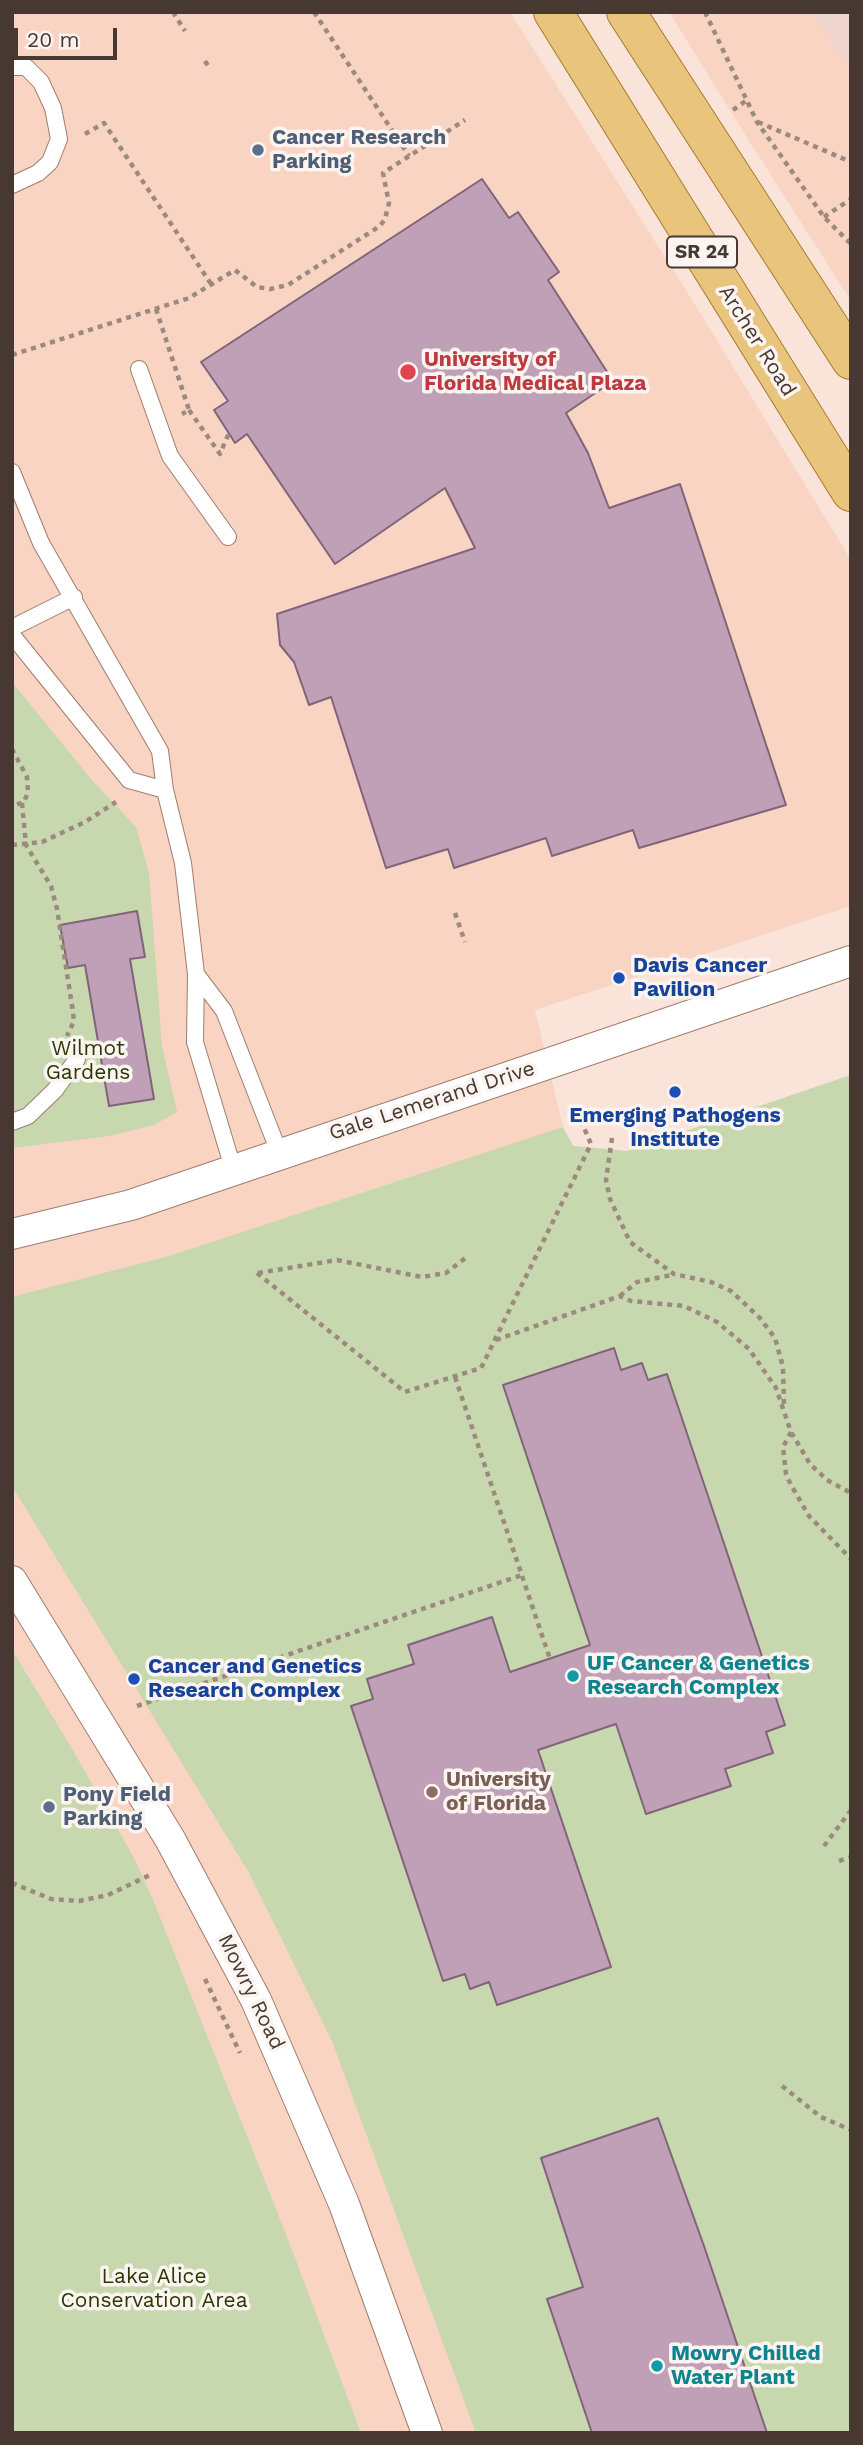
<!DOCTYPE html>
<html>
<head>
<meta charset="utf-8">
<style>
	body { margin:0 }
	#map { position:relative; width:863px; height:2445px; overflow:hidden; background:#fae3d8; font-family:"Work Sans",sans-serif }
	canvas { display:block }
	.frame { position:absolute; inset:0; border:14px solid #473831; pointer-events:none }
	.scale { position:absolute; left:14px; top:28px; width:103px; height:32px; box-sizing:border-box; border:4px solid #473831; border-top:0; padding-left:9px; font-size:21px; line-height:24px; white-space:nowrap; color:#473831; -webkit-text-stroke:5px #fbf4f0; paint-order:stroke }
</style>
</head>
<body>
<div id="map">
<canvas width="863" height="2445"></canvas>
<div class="frame"></div>
<div class="scale">20 m</div>
</div>
<script>
const context = document.querySelector('canvas').getContext('2d');
context.lineJoin = 'round';
function fillPath(path, color) { context.fillStyle = color; context.fill(path, 'evenodd'); }
const shape = rows => new Path2D(rows.map(r => 'M' + r).join(''));
function trace(path, color, width, dash) { context.strokeStyle = color; context.lineWidth = width; context.lineCap = dash ? 'butt' : 'round'; context.setLineDash(dash || []); context.stroke(path); }
function write(font, color, halo, rows, align = 'center') {
  context.font = font + ' "Work Sans",sans-serif'; context.lineWidth = 7; context.setLineDash([]); context.textBaseline = 'middle'; context.strokeStyle = halo; context.fillStyle = color; for (const [text, x, y, turn = 0] of rows) {
    context.save(); context.translate(x, y); context.rotate((+turn || 0) * Math.PI / 180); context.textAlign = isNaN(turn) ? turn : align; if (halo) context.strokeText(text, 0, 0); context.fillText(text, 0, 0); context.restore();
  }
}
const built = shape([
	[12,12,510,12,696,306,851,560,851,906,535,1010,563,1127,573,1146,627,1151,851,1075,851,2433,12,2433],
	[669,12,851,12,851,301,746,136]
]);
const medical = shape([
	[812,12,851,12,851,70]
]);
const green = shape([
	[12,682,91,779,136,827,149,873,162,1046,177,1112,154,1125,109,1136,12,1148],
	[851,1075,851,2433,476,2433,332,2041,248,1871,12,1486,12,1297,169,1256,563,1127,573,1146,627,1151],
	[12,1650,74,1752,135,1860,154,1902,289,2242,361,2433,12,2433]
]);
const building = shape([
	[482,179,509,218,518,212,559,272,548,280,613,381,566,413,588,453,609,508,680,484,786,805,639,848,633,830,552,856,546,838,454,868,448,849,386,868,331,697,309,705,294,662,280,645,277,614,475,548,445,488,335,564,247,434,235,443,214,410,228,401,201,362,482,179],
	[137,911,145,957,130,959,154,1099,109,1106,85,965,68,968,60,925,137,911],
	[614,1348,621,1370,642,1363,648,1380,667,1374,785,1725,766,1732,773,1753,725,1769,731,1786,646,1814,616,1724,538,1750,611,1967,497,2005,489,1982,470,1989,465,1974,443,1981,351,1706,373,1699,367,1679,414,1664,408,1645,492,1617,510,1672,590,1645,503,1385,614,1348],
	[658,2118,704,2246,767,2433,592,2433,547,2299,583,2287,541,2158,658,2118]
]);
const path = shape([
	[173,12,185,31],
	[314,12,409,156],
	[705,12,757,122,824,217,851,244],
	[205,61,210,69],
	[733,110,747,100],
	[758,122,851,162],
	[85,134,104,123,211,284],
	[824,217,851,199],
	[156,309,189,410,182,414],
	[12,355,189,298,235,270,257,287,270,289,288,285,380,226,385,219,389,203,383,173,465,120],
	[189,410,220,454,229,433],
	[12,749,27,777,28,792,24,802,12,806],
	[22,803,26,845,51,886,57,909,73,1012,74,1021,67,1036],
	[12,845,42,842,85,822,116,802],
	[455,913,465,942],
	[612,1138,606,1180,610,1199,630,1242,674,1274,711,1282,731,1291,760,1318,775,1338,783,1367,784,1404],
	[257,1273,405,1392,481,1368,591,1144,578,1114],
	[258,1273,337,1260,422,1277,446,1273,468,1256],
	[620,1296,637,1282,672,1275],
	[496,1340,620,1296,631,1301,684,1306,717,1322,749,1349,776,1388,791,1432,810,1464,827,1480,851,1493],
	[455,1377,550,1659],
	[791,1432,783,1447,786,1474,791,1485,809,1516,851,1559],
	[137,1706,522,1575],
	[824,1846,851,1810],
	[839,1861,851,1857],
	[12,1883,51,1899,79,1901,108,1895,152,1874],
	[205,1979,240,2053],
	[782,2086,821,2117,851,2130]
]);
const lane = shape([
	[12,67,26,67,41,82,53,108,59,139,50,162,38,173,12,185],
	[139,369,170,456,228,537],
	[12,472,41,543,160,751,165,790,183,863,196,974,195,1042,233,1168],
	[12,628,74,597],
	[12,635,129,780,165,790],
	[196,974,224,1011,279,1152],
	[12,1122,28,1116,55,1090,77,1059]
]);
const street = shape([
	[12,1234,131,1205,851,961],
	[12,1581,170,1839,256,2000,344,2204,427,2433]
]);
const primary = shape([
	[553,12,851,492],
	[626,12,851,360]
]);
const markers = [
	[258,150,7,"#5c6f8a"],
	[408,372,9,"#e0444e"],
	[619,978,7,"#1a4fb4"],
	[675,1092,7,"#1a4fb4"],
	[573,1676,7,"#0f9aa8"],
	[134,1679,7,"#1a4fb4"],
	[432,1792,7,"#8d6e63"],
	[49,1807,7,"#5c6f8a"],
	[657,2366,7,"#0f9aa8"]
];
const shields = [
	[702,252,70]
];
const shieldNames = [
	["SR 24",702,252]
];
const serviceNames = [
	["Cancer Research",272,138],
	["Parking",272,162],
	["Pony Field",63,1795],
	["Parking",63,1819]
];
const streetNames = [
	["Archer Road",757,341,58],
	["Gale Lemerand Drive",432,1101,-18],
	["Mowry Road",251,1992,64]
];
const healthNames = [
	["University of",424,360],
	["Florida Medical Plaza",424,384]
];
const transitNames = [
	["Davis Cancer",633,966],
	["Pavilion",633,990],
	["Emerging Pathogens",675,1116,"center"],
	["Institute",675,1140,"center"],
	["Cancer and Genetics",148,1667],
	["Research Complex",148,1691]
];
const parkNames = [
	["Wilmot",88,1049],
	["Gardens",88,1073],
	["Lake Alice",154,2277],
	["Conservation Area",154,2301]
];
const cultureNames = [
	["UF Cancer & Genetics",587,1664],
	["Research Complex",587,1688],
	["Mowry Chilled",671,2354],
	["Water Plant",671,2378]
];
const educationNames = [
	["University",446,1780],
	["of Florida",446,1804]
];
fillPath(built, '#f9d4c3');
fillPath(medical, '#efd5cf');
fillPath(green, '#c7d7ae');
fillPath(building, '#bfa0b7');
trace(building, '#81647a', 2);
trace(lane, '#9f7d6d', 18);
trace(street, '#9f7d6d', 32);
trace(primary, '#a57a2a', 40);
trace(path, '#9c8a81', 4.5, [5, 5]);
trace(lane, '#fff', 16);
trace(street, '#fff', 30);
trace(primary, '#e8c47d', 38);
for (const [x, y, r, color] of markers) { const dot = new Path2D(); dot.arc(x, y, r, 0, 2 * Math.PI); context.fillStyle = color; context.fill(dot); trace(dot, '#fbf4f0', 2.5); }
for (const [x, y, w] of shields) { const box = new Path2D(); box.roundRect(x - w / 2, y - 15.5, w, 31, 5); context.fillStyle = '#fbf4f0'; context.fill(box); trace(box, '#473831', 2); }
write('bold 19px', '#473831', null, shieldNames);
write('bold 21px', '#4e5e75', '#fbf4f0', serviceNames, 'left');
write('21px', '#473831', '#fbf4f0', streetNames);
write('bold 21px', '#be3a42', '#fbf4f0', healthNames, 'left');
write('bold 21px', '#164399', '#fbf4f0', transitNames, 'left');
write('21px', '#2a3804', '#fbf4f0', parkNames);
write('bold 21px', '#0d838f', '#fbf4f0', cultureNames, 'left');
write('bold 21px', '#785e54', '#fbf4f0', educationNames, 'left');
</script>
</body>
</html>
